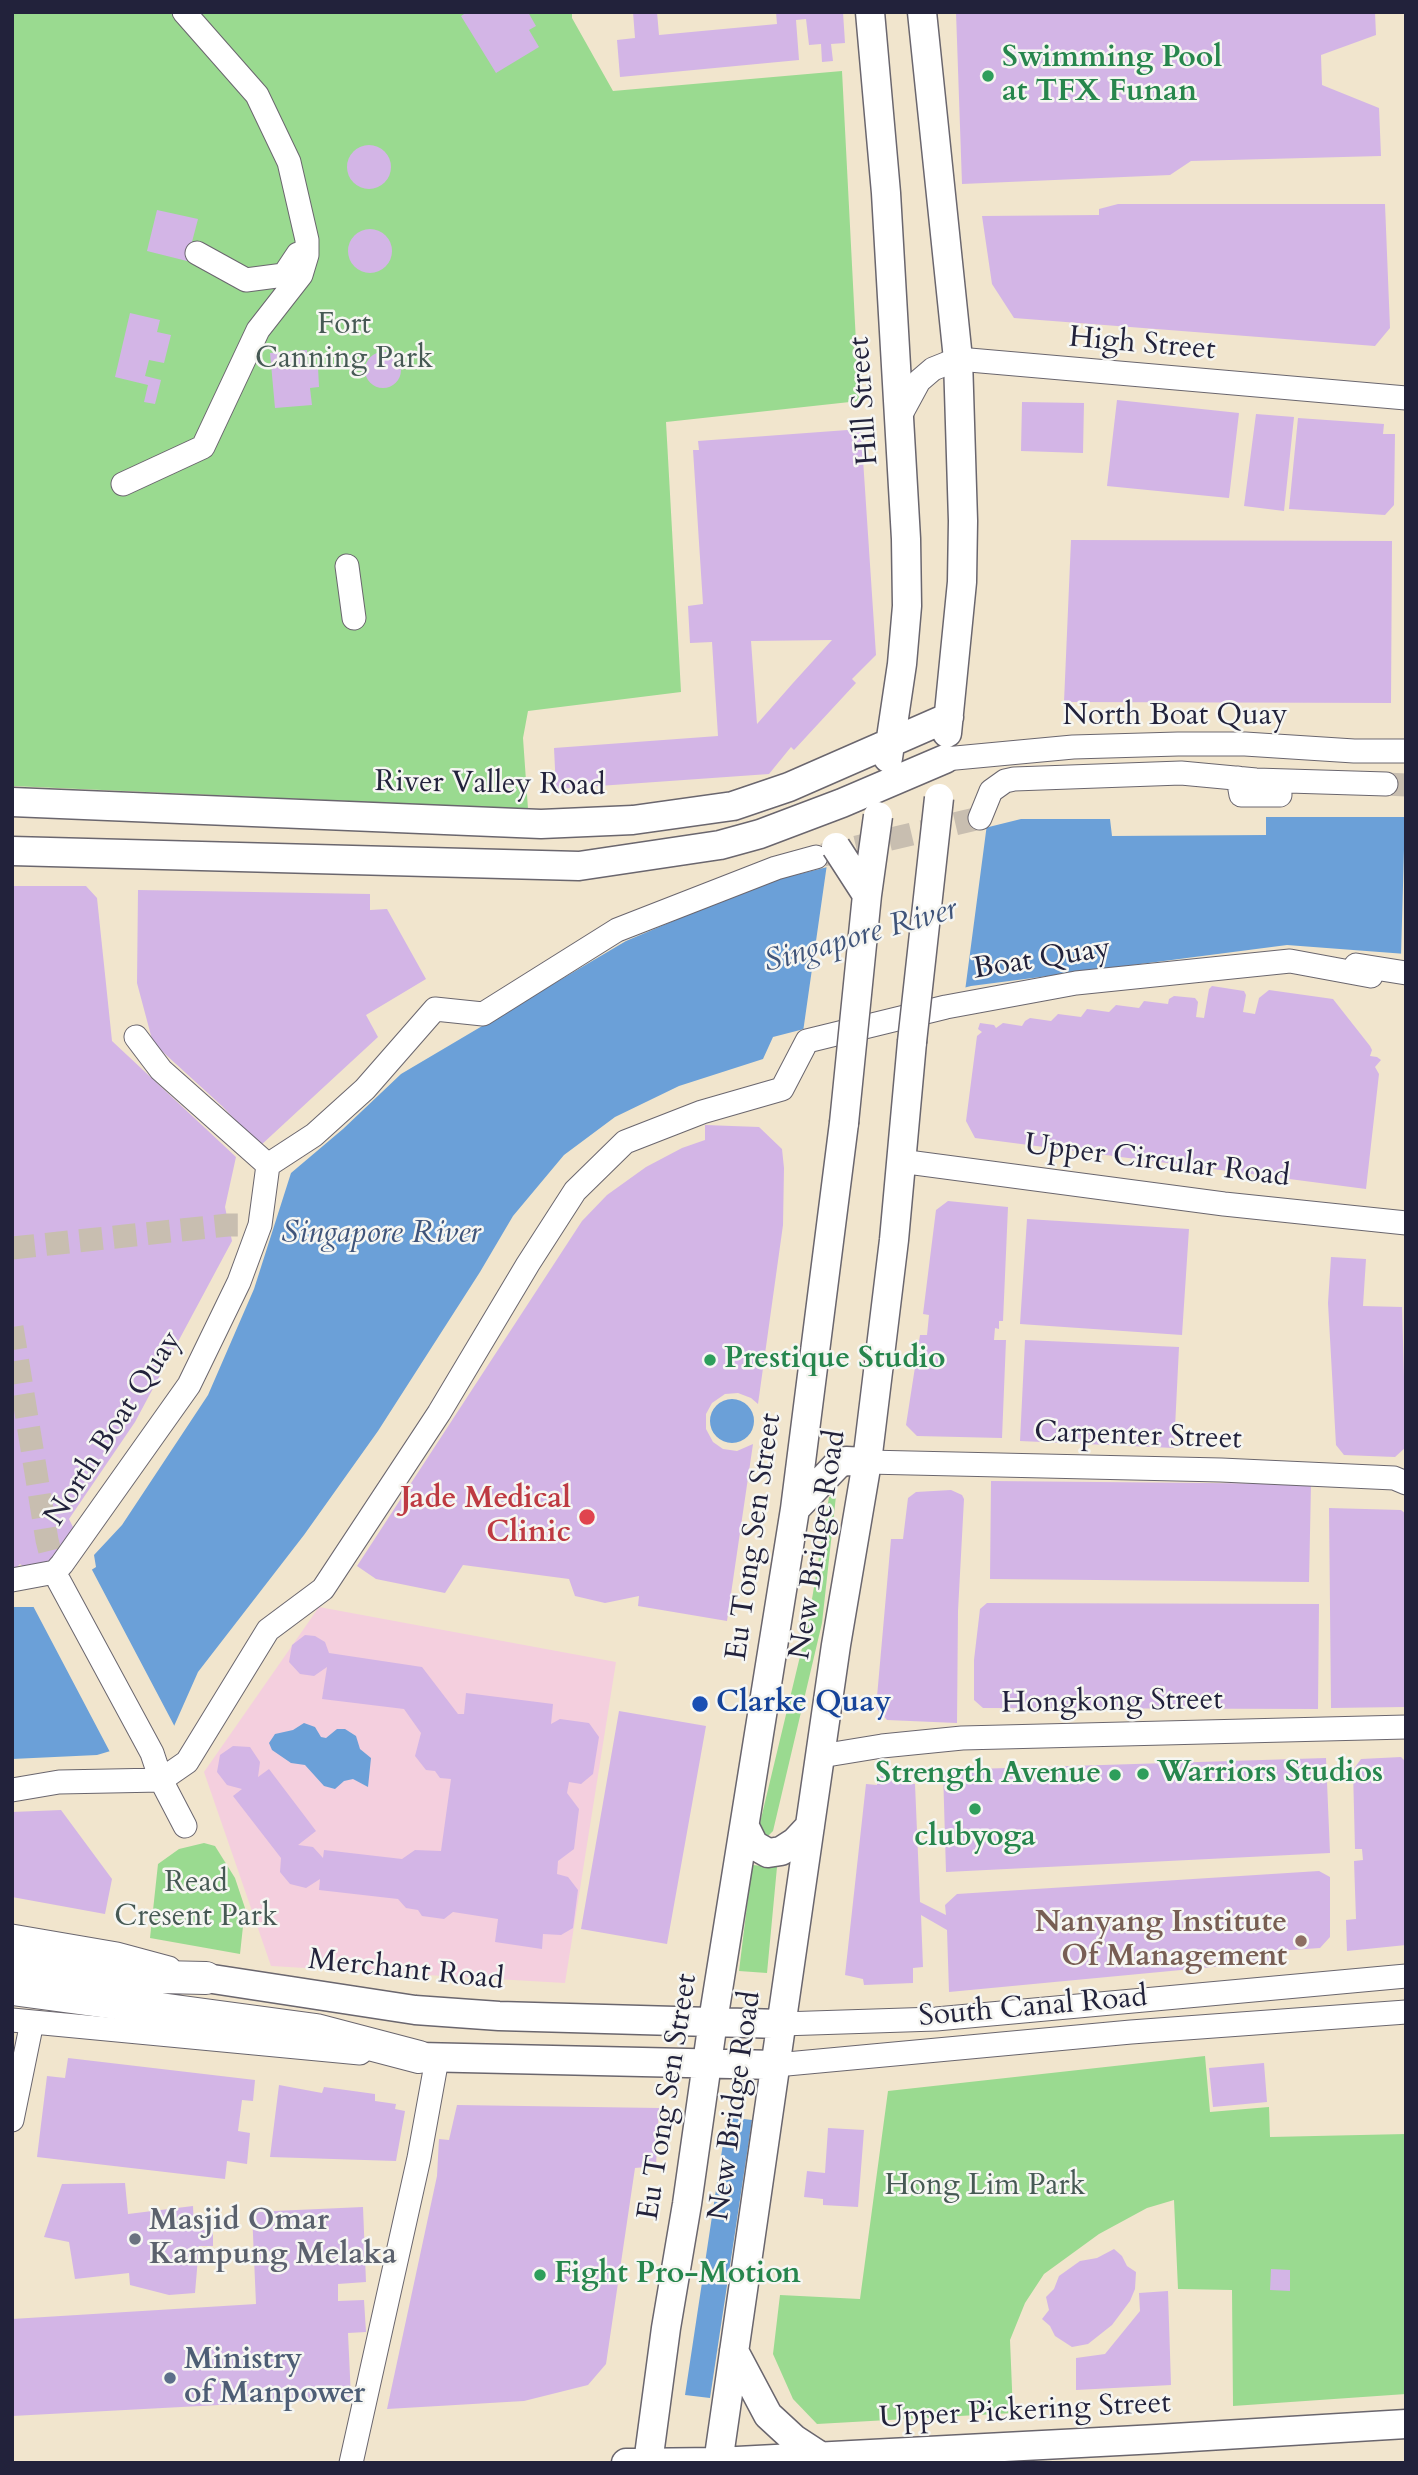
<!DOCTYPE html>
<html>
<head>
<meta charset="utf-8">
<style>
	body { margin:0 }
	#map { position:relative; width:1418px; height:2475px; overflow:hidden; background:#f1e5cd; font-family:Cardo,serif }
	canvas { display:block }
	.frame { position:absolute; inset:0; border:14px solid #22223b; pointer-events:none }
</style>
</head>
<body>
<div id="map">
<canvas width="1418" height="2475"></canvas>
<div class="frame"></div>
</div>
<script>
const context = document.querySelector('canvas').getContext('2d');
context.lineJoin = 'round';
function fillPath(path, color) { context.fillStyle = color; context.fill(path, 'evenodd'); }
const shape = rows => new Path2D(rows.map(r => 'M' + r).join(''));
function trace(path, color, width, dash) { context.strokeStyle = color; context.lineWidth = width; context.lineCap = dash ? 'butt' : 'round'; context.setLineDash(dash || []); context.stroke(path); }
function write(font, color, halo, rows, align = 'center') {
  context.font = font + ' Cardo,serif'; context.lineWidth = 5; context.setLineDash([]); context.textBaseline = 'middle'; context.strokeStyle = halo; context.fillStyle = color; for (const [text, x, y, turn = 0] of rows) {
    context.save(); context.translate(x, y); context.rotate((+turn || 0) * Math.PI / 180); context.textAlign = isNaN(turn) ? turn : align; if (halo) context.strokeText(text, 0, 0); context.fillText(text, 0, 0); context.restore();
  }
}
const built = shape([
	[319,1607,616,1662,565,1983,271,1966,204,1772]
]);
const green = shape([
	[12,12,572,12,572,18,613,91,842,71,859,401,666,422,681,692,528,711,523,738,528,809,12,786],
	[836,1496,822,1623,773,1831,767,1837,760,1835,759,1827,808,1623,829,1497],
	[204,1843,215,1846,235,1878,245,1908,240,1954,150,1938,158,1864,179,1849],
	[752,1865,777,1867,767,1973,739,1971],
	[1205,2056,1210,2112,1269,2107,1270,2137,1406,2134,1406,2394,1233,2406,1232,2290,1178,2289,1174,2200,1147,2208,1099,2234,1044,2274,1025,2303,1010,2340,1013,2413,817,2424,793,2399,773,2354,780,2295,860,2299,888,2091]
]);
const water = shape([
	[1266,817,1406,817,1406,954,1287,945,971,986,773,1037,763,1059,679,1086,615,1117,564,1155,513,1216,480,1272,378,1431,304,1535,198,1672,171,1733,97,1755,12,1759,12,1607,34,1607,96,1567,94,1555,122,1525,208,1395,254,1289,291,1173,343,1129,401,1074,626,941,763,883,1021,819,1110,819,1112,836,1266,835],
	'710 1421a22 22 0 1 1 44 0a22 22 0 1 1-44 0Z',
	[304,1723,315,1727,321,1737,326,1738,337,1729,345,1729,356,1736,360,1749,371,1758,368,1787,353,1779,344,1781,335,1789,324,1786,305,1765,291,1763,272,1750,269,1743,275,1734,293,1730],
	[727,2117,752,2120,710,2398,685,2395]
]);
const pier = shape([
	[1405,813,1406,813,1406,957,1401,957],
	[987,824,965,991,803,1032,827,864],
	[90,1566,176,1729,172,1736,111,1754,32,1604]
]);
const building = shape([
	[467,12,528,12,536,26,529,30,539,47,496,73,461,16],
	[633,12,657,12,659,35,777,24,776,12,843,12,845,43,831,44,833,61,822,62,821,44,809,45,806,19,796,20,799,60,620,77,617,40,635,38],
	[956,12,1375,12,1376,35,1321,55,1322,85,1379,108,1381,156,1191,161,1170,175,962,184],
	'347 167a22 22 0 1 1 44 0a22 22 0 1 1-44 0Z',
	[1118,204,1385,204,1390,328,1375,346,1014,318,992,284,982,216,1099,215,1099,209],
	[157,210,198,219,187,261,147,251],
	'348 251a22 22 0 1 1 44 0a22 22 0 1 1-44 0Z',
	[130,313,160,320,157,332,171,335,164,363,149,360,145,376,161,380,155,404,144,402,148,385,115,377],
	[307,350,308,368,318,367,319,387,310,388,312,405,275,408,270,353],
	'365 370a18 18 0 1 1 36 0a18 18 0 1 1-36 0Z',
	[1117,400,1239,413,1229,498,1107,486],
	[1022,402,1084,403,1083,453,1021,451],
	[1256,414,1294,417,1284,511,1244,506],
	[1298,418,1384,424,1383,434,1395,434,1394,505,1385,515,1289,509],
	[861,429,876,655,852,679,856,683,794,750,791,747,769,774,556,789,554,748,718,736,712,642,690,643,688,606,703,604,693,450,699,450,698,441],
	[832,640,793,683,757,724,751,641],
	[1071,540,1392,541,1391,703,1064,702],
	[12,886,86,886,97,898,112,1041,236,1157,225,1207,232,1241,135,1422,69,1519,74,1529,61,1563,25,1568,20,1564,12,1572],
	[138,890,370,894,370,910,387,909,426,979,366,1015,378,1037,260,1146,222,1106,153,1043,137,983],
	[1212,986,1244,991,1246,995,1243,1012,1255,1014,1259,998,1269,990,1333,999,1370,1046,1372,1050,1370,1056,1377,1057,1381,1060,1375,1067,1379,1074,1366,1189,975,1138,966,1121,977,1036,982,1032,978,1029,980,1023,994,1025,996,1028,1003,1023,1022,1026,1025,1021,1030,1018,1051,1021,1058,1014,1081,1017,1087,1009,1109,1012,1116,1005,1139,1008,1144,1001,1168,1004,1169,999,1174,996,1195,998,1198,1002,1196,1017,1204,1018,1209,989],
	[705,1125,759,1127,782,1149,784,1168,783,1225,758,1404,751,1398,738,1393,725,1394,712,1403,706,1414,706,1429,713,1442,723,1449,737,1451,753,1444,727,1621,638,1606,639,1596,605,1603,575,1596,569,1579,463,1565,445,1593,376,1579,357,1566,582,1221,607,1195,646,1167,682,1148,705,1140],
	[948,1201,1008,1207,1003,1321,999,1321,999,1329,995,1328,994,1340,1006,1340,1002,1438,917,1436,906,1425,920,1335,927,1335,929,1315,923,1314,936,1210],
	[1027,1219,1189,1229,1182,1335,1020,1324],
	[1331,1257,1366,1259,1363,1306,1402,1307,1406,1447,1395,1457,1344,1455,1336,1445,1328,1303],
	[1025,1340,1179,1347,1174,1448,1020,1441],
	[991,1481,1311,1484,1309,1582,990,1579],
	[951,1490,962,1495,964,1499,958,1611,957,1723,887,1720,876,1708,891,1539,903,1539,908,1498,916,1492],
	[1329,1508,1401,1510,1406,1514,1406,1706,1404,1707,1331,1708],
	[987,1603,1319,1604,1318,1709,983,1708,974,1700,974,1660,980,1609],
	[305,1635,315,1636,325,1642,329,1653,422,1667,458,1714,464,1714,466,1693,553,1704,551,1724,560,1719,589,1723,599,1737,593,1774,581,1784,569,1782,567,1793,579,1809,574,1849,558,1861,557,1874,568,1877,578,1890,573,1928,561,1935,543,1934,542,1949,495,1942,498,1919,453,1912,444,1919,422,1916,418,1910,406,1908,398,1899,319,1890,320,1879,306,1888,290,1884,280,1872,281,1858,233,1796,242,1789,227,1785,217,1772,220,1755,233,1746,250,1747,260,1762,258,1777,269,1769,316,1831,298,1845,313,1847,323,1858,324,1850,402,1859,415,1850,441,1851,451,1779,440,1778,435,1771,426,1770,415,1756,421,1733,404,1709,322,1699,327,1667,314,1676,300,1674,289,1662,292,1645],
	[619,1711,706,1726,667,1944,581,1929],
	[1401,1757,1406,1762,1406,1945,1347,1951,1346,1920,1356,1919,1354,1861,1363,1860,1362,1849,1355,1849,1353,1770,1361,1759],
	[1326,1758,1330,1853,946,1872,943,1770],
	[877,1776,901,1776,902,1783,915,1784,920,1902,946,1915,945,1905,957,1894,1319,1871,1330,1877,1330,1937,1320,1948,1276,1951,1276,1961,949,1992,947,1930,921,1915,923,1967,913,1968,913,1983,864,1985,863,1979,845,1975,866,1784,877,1785],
	[61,1810,112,1879,105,1914,12,1897,12,1812],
	[68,2058,255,2080,253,2101,242,2100,238,2131,250,2133,247,2164,227,2161,225,2179,37,2157,47,2076,65,2078],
	[1264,2063,1267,2102,1213,2107,1209,2068],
	[279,2085,322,2093,324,2087,375,2094,375,2101,396,2104,395,2109,405,2111,396,2161,270,2157],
	[457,2105,659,2108,656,2166,635,2168,606,2364,588,2385,524,2401,387,2409,437,2176,439,2139,449,2140],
	[828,2128,864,2130,858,2207,823,2205,823,2199,804,2197,807,2171,825,2173],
	[125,2183,128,2214,193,2206,194,2227,213,2232,213,2246,199,2246,195,2293,169,2295,130,2285,129,2273,75,2279,69,2242,44,2237,62,2184],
	[363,2207,366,2282,338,2284,338,2301,364,2300,366,2332,348,2333,351,2398,12,2416,12,2319,256,2304,252,2212],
	[1114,2249,1122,2256,1127,2266,1136,2272,1135,2289,1130,2301,1112,2325,1088,2344,1072,2347,1055,2336,1050,2326,1042,2319,1049,2310,1046,2297,1054,2289,1059,2276,1080,2261,1097,2258],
	[1271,2269,1290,2270,1290,2291,1270,2290],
	[1168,2291,1171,2385,1076,2390,1076,2358,1105,2354,1140,2311,1139,2293]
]);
const minorTunnel = shape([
	[1386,784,1406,785],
	[823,855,980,818],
	[12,1248,228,1225,260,1225],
	[12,1327,47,1540,55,1572]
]);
const minor = shape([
	[197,253,246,280,284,275,298,254],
	[900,416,919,381,933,369,958,359,1406,398],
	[123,484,203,447,258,330,301,275,307,255,307,240,289,162,257,95,184,12],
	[347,566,354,618],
	[945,759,1073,747,1178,744,1245,744,1354,751,1406,751],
	[1238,778,1241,795,1280,795],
	[980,818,991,791,1005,781,1014,779,1181,773,1256,780,1386,784],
	[1356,965,1406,973],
	[136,1037,161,1070,268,1165],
	[900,1161,1224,1204,1406,1223],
	[867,1462,1221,1470,1394,1478,1406,1483],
	[12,1580,55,1572,62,1564,189,1385,239,1282,260,1225,268,1165,314,1135,365,1089,435,1009,483,1014,617,930,776,868,816,857],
	[59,1581,152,1753,161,1780,185,1826],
	[821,1756,882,1746,962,1738,1406,1727],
	[161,1780,187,1762,268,1630,323,1589,439,1413,528,1264,575,1191,625,1142,702,1112,782,1089,807,1041,946,1007,1076,983,1290,961,1371,976],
	[12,1790,59,1782,161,1780],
	[12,1936,117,1954,169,1968],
	[12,2020,360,2053],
	[781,2024,936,2019,1406,1976],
	[776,2065,1131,2032,1406,2012],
	[12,2120,32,2022],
	[351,2463,419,2158,437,2059]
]);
const major = shape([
	[870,12,886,193,906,539,907,606,902,664,888,758],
	[922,12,958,359,963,521,962,582,947,733],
	[12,802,541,824,633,820,733,806,789,787,949,717],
	[12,851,579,866,720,845,760,834,842,803,945,759],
	[795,1509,838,1464,846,1461,867,1462],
	[746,1829,754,1845,768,1853,781,1851,795,1842,810,1826],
	[206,1978,415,2010,499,2016,781,2024],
	[419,2057,776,2065],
	[734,2351,768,2415,794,2439,820,2456],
	[626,2463,718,2462,1157,2439,1406,2424],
	[648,2463,666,2328,687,2204,713,2021,795,1509,844,1123],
	[718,2463,836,1645,867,1462,894,1240,912,1042]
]);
const highway = shape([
	[12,1960,114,1976,206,1978],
	[12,1989,316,2030,419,2057]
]);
const majorBridge = shape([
	[836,847,867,895],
	[912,1042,939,798],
	[844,1123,867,895,878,816]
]);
const markers = [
	[988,76,7,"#2e9e5b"],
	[710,1360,7,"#2e9e5b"],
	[587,1517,9,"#e0444e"],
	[700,1704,9,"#1a4fb4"],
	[1143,1774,7,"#2e9e5b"],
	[1115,1775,7,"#2e9e5b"],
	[975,1809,7,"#2e9e5b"],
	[1301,1941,7,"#8d6e63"],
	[135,2239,7,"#6b7280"],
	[540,2275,7,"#2e9e5b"],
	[170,2378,7,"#5c6f8a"]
];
const leisureNames = [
	["Swimming Pool",1002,59],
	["at TFX Funan",1002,93],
	["Prestique Studio",724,1360],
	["Warriors Studios",1157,1774],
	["Strength Avenue",1101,1775,"right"],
	["clubyoga",975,1838,"center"],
	["Fight Pro-Motion",554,2275]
];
const parkNames = [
	["Fort",344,326],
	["Canning Park",344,360],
	["Read",196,1884],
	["Cresent Park",196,1918],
	["Hong Lim Park",985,2187]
];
const streetNames = [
	["High Street",1142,345,5],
	["Hill Street",865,401,-94],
	["North Boat Quay",1175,717],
	["River Valley Road",490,785,1],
	["Boat Quay",1042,960,-9],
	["Upper Circular Road",1157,1162,7],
	["North Boat Quay",114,1429,-57],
	["Carpenter Street",1138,1437,2],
	["Eu Tong Sen Street",755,1537,-82],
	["New Bridge Road",819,1545,-81],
	["Hongkong Street",1112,1703,-1],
	["Merchant Road",406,1971,6],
	["South Canal Road",1033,2008,-5],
	["Eu Tong Sen Street",669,2097,-81],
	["New Bridge Road",736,2106,-82],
	["Upper Pickering Street",1025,2412,-3]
];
const healthNames = [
	["Jade Medical",571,1500],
	["Clinic",571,1534]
];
const transitNames = [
	["Clarke Quay",716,1704]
];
const educationNames = [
	["Nanyang Institute",1287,1924],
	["Of Management",1287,1958]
];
const worshipNames = [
	["Masjid Omar",149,2222],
	["Kampung Melaka",149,2256]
];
const serviceNames = [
	["Ministry",184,2361],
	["of Manpower",184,2395]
];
const waterNames = [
	["Singapore River",861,937,-16],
	["Singapore River",381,1235]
];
fillPath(built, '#f4cfde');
fillPath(green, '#9ada90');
fillPath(water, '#6ba0d8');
fillPath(pier, '#f1e5cd');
fillPath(building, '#d3b5e6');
trace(minorTunnel, '#c8beb0', 23, [23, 11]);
trace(minor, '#6a666e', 25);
trace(major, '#6a666e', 31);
trace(highway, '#6a666e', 34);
trace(minor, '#fff', 23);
trace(major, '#fff', 28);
trace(highway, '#fff', 32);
trace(majorBridge, '#6a666e', 31, []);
trace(majorBridge, '#fff', 28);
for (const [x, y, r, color] of markers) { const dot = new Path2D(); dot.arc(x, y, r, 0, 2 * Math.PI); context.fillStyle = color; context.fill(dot); trace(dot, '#f6f6f2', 2.5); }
write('bold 30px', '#27864d', '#f6f6f2', leisureNames, 'left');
write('30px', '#465954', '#f6f6f2', parkNames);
write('30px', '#22223b', '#f6f6f2', streetNames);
write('bold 30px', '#be3a42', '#f6f6f2', healthNames, 'right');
write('bold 30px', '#164399', '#f6f6f2', transitNames, 'left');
write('bold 30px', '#785e54', '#f6f6f2', educationNames, 'right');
write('bold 30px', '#5b616d', '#f6f6f2', worshipNames, 'left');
write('bold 30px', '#4e5e75', '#f6f6f2', serviceNames, 'left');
write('italic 32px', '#3f547a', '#f6f6f2', waterNames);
</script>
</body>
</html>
